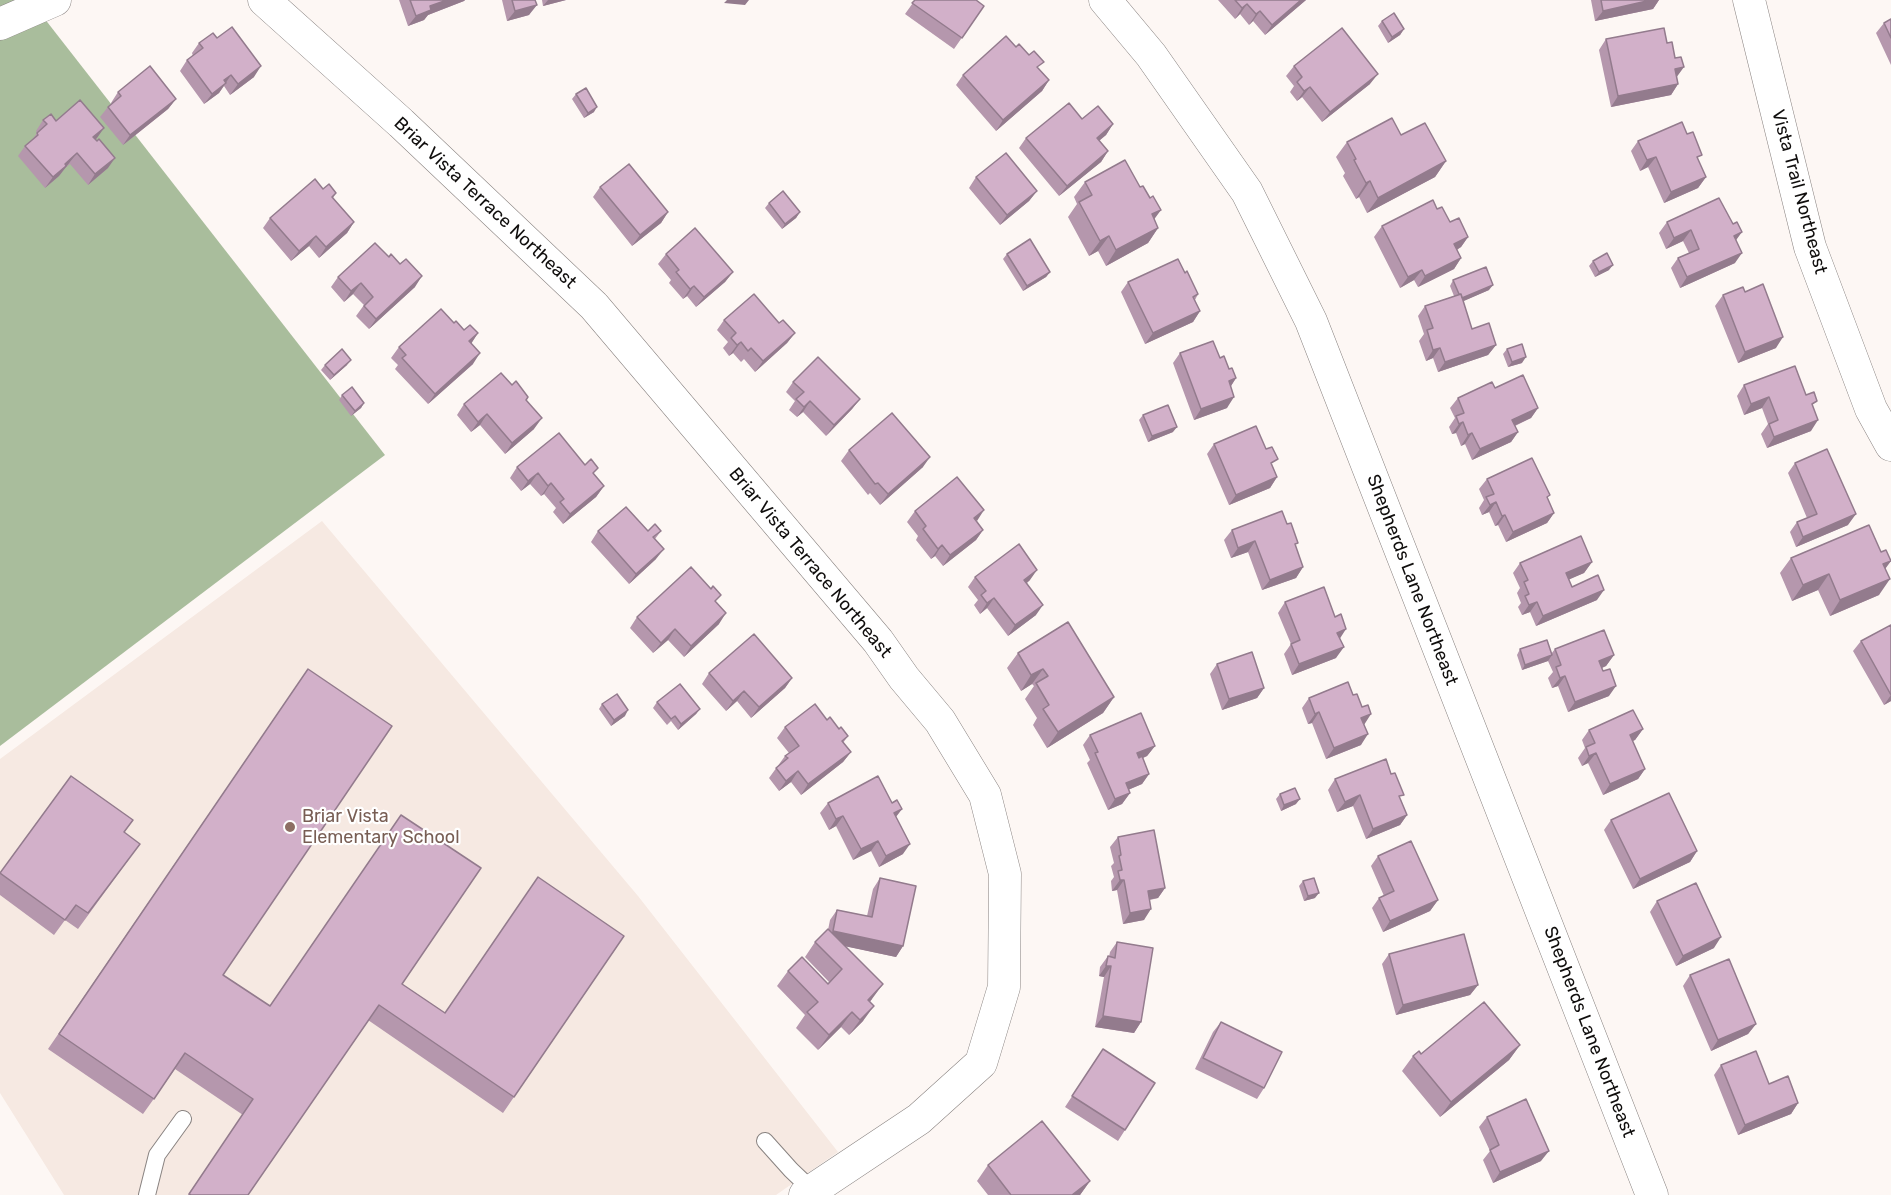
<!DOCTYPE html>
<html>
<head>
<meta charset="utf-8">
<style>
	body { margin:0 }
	canvas { display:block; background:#fdf7f4 }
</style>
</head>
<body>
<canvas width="1891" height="1195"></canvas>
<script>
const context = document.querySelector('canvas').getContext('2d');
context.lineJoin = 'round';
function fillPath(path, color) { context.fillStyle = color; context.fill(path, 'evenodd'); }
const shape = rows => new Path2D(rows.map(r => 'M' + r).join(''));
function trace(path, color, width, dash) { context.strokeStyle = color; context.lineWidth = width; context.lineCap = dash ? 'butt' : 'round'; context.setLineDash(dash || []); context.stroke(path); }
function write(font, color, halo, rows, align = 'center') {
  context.font = font + ' Rubik,sans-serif'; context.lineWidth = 4.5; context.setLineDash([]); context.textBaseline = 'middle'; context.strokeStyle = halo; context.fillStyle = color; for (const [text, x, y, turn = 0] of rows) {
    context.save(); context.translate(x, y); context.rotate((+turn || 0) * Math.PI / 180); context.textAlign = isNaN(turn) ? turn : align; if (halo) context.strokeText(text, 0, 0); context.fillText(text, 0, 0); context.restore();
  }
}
const built = shape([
	[322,521,638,896,838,1152,776,1195,64,1195,0,1093,0,759]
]);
const forest = shape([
	[0,0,30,0,385,455,0,746]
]);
const service = shape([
	[765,1141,791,1170,812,1190],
	[147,1195,157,1155,183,1119]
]);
const minor = shape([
	[264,0,401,123,594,306,878,641,904,678,940,721,985,795,1005,874,1004,987,981,1063,919,1119,805,1195],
	[1105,0,1151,55,1247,192,1311,321,1652,1195],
	[1749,0,1810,247,1871,409,1891,445],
	[0,24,55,0]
]);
const wall = shape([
	[399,0,465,0,464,1,428,15,424,20,408,26],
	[502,0,535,0,529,15,507,21],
	[542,0,566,0,543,6],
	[915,0,984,6,954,49,905,14],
	[1218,0,1306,0,1265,35,1253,21,1249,25,1240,14,1235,19],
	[1591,0,1659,0,1653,9,1595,21],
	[1891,19,1891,65,1876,33,1884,23],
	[1382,21,1404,29,1400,35,1388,43,1378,26],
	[217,38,254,77,230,95,224,86,219,93,204,104,180,71,187,60,193,56,192,53,199,43],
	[1606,39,1667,43,1678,84,1671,95,1611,107,1599,50],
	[1016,47,1039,69,1049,80,1042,91,996,131,956,85,963,75],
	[1294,66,1370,84,1322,122,1302,97,1297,101,1290,92,1294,86,1286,76],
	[118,92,176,99,168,109,123,145,100,117,108,107,112,104,111,103],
	[576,94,594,112,584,118,572,99],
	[1082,119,1113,124,1106,135,1099,141,1108,151,1101,162,1059,196,1019,148,1026,138],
	[43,120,56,121,97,138,95,140,108,168,88,185,70,164,65,168,59,176,45,188,18,156,25,146,32,140,37,133,36,131],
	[1401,135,1446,161,1435,177,1367,213,1359,197,1356,199,1343,176,1345,173,1336,157,1347,142],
	[1638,141,1698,161,1706,177,1698,188,1664,203,1648,167,1640,171,1631,151],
	[976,177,1037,191,1029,201,1000,225,969,188],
	[1085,182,1154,219,1158,228,1148,243,1106,266,1098,251,1089,256,1068,217,1077,204,1074,197],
	[600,187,668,212,661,223,632,246,593,197],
	[323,189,336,193,333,198,354,222,347,233,319,258,309,246,291,261,263,228,270,218],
	[769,203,800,212,796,218,782,229,765,208],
	[1437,209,1450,222,1468,237,1461,247,1457,250,1461,258,1454,269,1418,287,1414,280,1400,288,1374,237,1382,226],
	[1667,222,1736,240,1735,263,1680,288,1671,268,1678,258,1689,253,1683,241,1666,249,1659,233],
	[666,254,733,272,725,282,696,307,687,296,683,299,669,283,671,280,658,264],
	[1007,254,1050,272,1046,277,1023,291,1003,259],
	[1593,261,1609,270,1595,277,1589,266],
	[1185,273,1198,294,1195,300,1200,311,1193,322,1145,344,1121,292,1128,282],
	[338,277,415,287,369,329,356,316,364,305,353,294,344,302,331,287],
	[1453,280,1489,290,1463,301,1472,329,1496,345,1488,355,1438,372,1433,358,1426,361,1419,341,1424,334,1418,316,1425,306,1454,296,1450,286],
	[1745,292,1776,348,1738,363,1715,306,1723,295],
	[724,320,779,323,795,333,787,343,755,372,744,359,741,362,733,353,729,356,723,348,728,342,717,330],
	[454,323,464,330,478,333,471,343,473,364,428,404,395,369,398,365,391,358,399,347],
	[1507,349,1522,363,1508,367,1503,354],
	[1180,353,1220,358,1236,378,1231,386,1227,408,1194,420,1173,363],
	[325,365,347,365,330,380,321,370],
	[793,382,860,399,852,409,826,436,803,412,797,417,789,410,795,401,786,392],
	[512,385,528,397,526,400,534,429,505,454,480,425,471,432,457,415,464,404],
	[1744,385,1806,395,1813,407,1811,431,1767,448,1761,434,1768,424,1762,408,1744,415,1737,396],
	[1495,388,1538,408,1531,418,1515,426,1518,432,1511,442,1472,460,1465,444,1461,446,1456,433,1452,434,1449,427,1455,418,1450,408,1458,398],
	[342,395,364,403,361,408,351,416,339,400],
	[1143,415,1173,432,1148,442,1139,420],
	[1214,444,1273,467,1277,477,1270,488,1229,505,1207,454],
	[849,450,923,467,880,505,870,493,868,495,841,461],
	[1795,463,1848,525,1796,547,1790,532,1797,522,1807,518,1788,473],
	[585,465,594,474,604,486,596,497,563,524,553,512,556,508,544,494,541,496,530,484,521,491,510,478,517,467],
	[1487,479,1547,498,1554,513,1547,523,1506,542,1498,525,1495,526,1489,512,1482,515,1479,508,1484,500,1479,489],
	[915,511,976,521,983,530,976,540,943,566,935,556,931,559,916,540,918,536,907,522],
	[1232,530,1296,547,1303,567,1296,578,1262,590,1248,552,1231,558,1224,540],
	[598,531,661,531,655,539,656,559,629,584,591,542],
	[1791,558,1885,569,1879,595,1830,616,1818,590,1792,601,1780,573],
	[1592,562,1584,573,1569,579,1572,587,1597,600,1536,626,1530,612,1522,615,1518,607,1521,603,1517,593,1520,588,1513,573,1520,563],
	[975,577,1030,580,1027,583,1036,615,1008,636,987,608,980,614,974,605,978,600,968,587],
	[716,602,719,624,684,657,668,640,653,653,630,628,637,617],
	[1285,602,1340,638,1336,658,1292,675,1284,654,1291,644,1278,613],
	[1891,625,1891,701,1884,705,1853,651,1861,641],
	[1520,649,1551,654,1555,649,1614,655,1606,666,1602,668,1609,696,1568,712,1558,686,1552,688,1548,678,1553,672,1548,661,1522,670,1517,655],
	[1018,653,1114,697,1103,713,1047,748,1033,725,1037,718,1025,699,1034,686,1032,684,1021,691,1007,668],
	[1217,664,1264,688,1257,698,1222,710,1210,674],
	[308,669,223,975,270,1006,402,984,445,1013,624,936,503,1113,368,1020,248,1195,188,1195,243,1115,175,1069,143,1114,48,1049],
	[709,673,792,678,785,688,751,718,737,701,726,711,702,684],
	[1309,698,1364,725,1361,745,1326,759,1312,723,1308,724,1302,708],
	[657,702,700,709,696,714,678,730,671,721,667,725,653,708],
	[602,704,625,716,611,726,599,709],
	[827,720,848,736,843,743,851,752,843,762,801,795,791,782,779,791,769,778,785,756,789,753,777,738,785,727],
	[1643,729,1635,740,1632,741,1645,769,1638,779,1603,795,1588,763,1582,766,1578,758,1585,748,1582,740,1589,730],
	[1090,735,1155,746,1147,756,1143,758,1149,774,1142,784,1128,790,1130,793,1122,804,1108,810,1087,763,1090,760,1083,745],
	[71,776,133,820,124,833,129,859,78,929,65,920,54,935,0,895,0,873],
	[1335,779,1401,800,1407,815,1400,825,1366,839,1353,806,1337,812,1328,790],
	[1280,794,1296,804,1281,811,1276,799],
	[828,803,892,803,902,809,896,817,903,854,879,867,871,851,853,860,836,826,829,830,820,813],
	[1611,820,1697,851,1690,862,1633,889,1604,830],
	[1118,837,1165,888,1158,898,1150,900,1144,920,1123,924,1117,890,1112,891,1111,881,1114,877,1111,866,1114,863,1110,847],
	[1378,856,1438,900,1430,911,1383,932,1372,908,1379,898,1384,896,1371,866],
	[880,878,903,946,896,957,845,946,872,999,870,1002,863,1021,849,1035,841,1027,818,1050,796,1028,805,1015,777,986,788,971,828,984,829,982,805,957,815,942,828,930,830,920,837,910,867,916,873,889],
	[1303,881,1315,898,1304,901,1299,886],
	[1657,901,1714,948,1676,966,1650,912],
	[1117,942,1141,1022,1134,1033,1095,1027,1104,977,1099,976,1100,967,1108,956,1109,957,1110,952],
	[1389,954,1478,985,1470,995,1396,1015,1382,964],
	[1690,975,1756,1024,1748,1034,1711,1051,1683,986],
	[1221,1022,1264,1088,1257,1099,1195,1069,1213,1032],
	[1520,1045,1509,1060,1440,1117,1402,1071,1413,1056],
	[1096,1060,1125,1130,1118,1141,1065,1107],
	[1721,1065,1769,1084,1798,1103,1791,1114,1738,1135,1714,1075],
	[1487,1117,1541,1161,1493,1183,1483,1160,1490,1151,1479,1127],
	[988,1165,1090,1181,1080,1195,988,1195,977,1181]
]);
const shadedWall = shape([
	[447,0,465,0,464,1,428,15,424,20,408,26,416,16,430,6],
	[548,0,566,0,543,6],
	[727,0,749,0,745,5,724,3],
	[1301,0,1306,0,1265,35,1272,25],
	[1651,0,1659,0,1653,9,1595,21,1603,11],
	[1247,4,1240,14,1235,19,1242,8],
	[537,5,529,15,507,21,515,11],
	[1260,11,1253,21,1249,25,1256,14],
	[1404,29,1400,35,1388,43,1392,37],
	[261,66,254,77,230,95,238,84],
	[1684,67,1676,78,1675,69],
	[1378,74,1370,84,1322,122,1330,112],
	[231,75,219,93,204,104,212,94,224,80],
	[1049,80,1042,91,996,131,1003,120],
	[1678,84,1671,95,1611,107,1618,96],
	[1310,87,1302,97,1297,101,1304,91],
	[176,99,168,109,123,145,130,135],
	[597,107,594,112,584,118,588,113],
	[1113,124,1106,135,1090,148,1097,138],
	[104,128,97,138,86,148,93,137],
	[1108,151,1101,162,1059,196,1067,186],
	[77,153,59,176,45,188,53,177,65,164],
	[1656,157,1648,167,1640,171,1647,160],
	[115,158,108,168,88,185,95,174],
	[1446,161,1435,177,1367,213,1378,198],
	[1706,177,1698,188,1664,203,1671,192],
	[1370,181,1359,197,1356,199,1366,183],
	[1037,191,1029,201,1000,225,1007,215],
	[1161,210,1150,225,1152,214],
	[668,212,661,223,632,246,640,235],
	[800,212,796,218,782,229,785,224],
	[354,222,347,233,319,258,326,247],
	[1158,228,1148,243,1106,266,1116,250],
	[1691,230,1683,241,1666,249,1674,238],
	[1742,232,1734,243,1734,236],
	[316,236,309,246,291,261,299,251],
	[1109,236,1098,251,1089,256,1100,241],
	[1468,237,1461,247,1447,255,1454,244],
	[1742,253,1735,263,1680,288,1687,277],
	[1461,258,1454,269,1418,287,1425,276],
	[1613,265,1609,270,1595,277,1599,272],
	[1422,270,1414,280,1400,288,1408,277],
	[733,272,725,282,696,307,704,297],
	[1050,272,1046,277,1023,291,1027,286],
	[422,276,415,287,369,329,376,319],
	[361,283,353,294,344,302,351,291],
	[1493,285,1489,290,1457,304,1461,298],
	[694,286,687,296,683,299,690,289],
	[1200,311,1193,322,1145,344,1153,333],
	[478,333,471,344,469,341],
	[795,333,787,343,755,372,763,361],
	[1783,337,1776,348,1738,363,1745,352],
	[741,342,733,353,729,356,737,345],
	[1496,345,1488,355,1438,372,1445,362],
	[1440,348,1433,358,1426,361,1433,350],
	[480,353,473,364,428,404,435,394],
	[1526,357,1522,363,1508,367,1512,362],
	[351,360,347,365,330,380,334,375],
	[1236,378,1229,389,1229,381],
	[1234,397,1227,408,1194,420,1201,409],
	[1769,397,1762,408,1744,415,1751,404],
	[860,399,852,409,826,436,834,425],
	[810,401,803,412,797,417,804,407],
	[364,403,361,408,351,416,355,411],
	[1538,408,1531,418,1505,430,1512,420],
	[487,414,480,425,471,432,478,422],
	[542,418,534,429,505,454,512,443],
	[1818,420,1811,431,1767,448,1774,437],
	[1463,422,1456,433,1452,434,1459,424],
	[1177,427,1173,432,1148,442,1152,436],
	[1518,432,1511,442,1472,460,1480,449],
	[1472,433,1465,444,1461,446,1468,435],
	[930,457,923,467,880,505,888,494],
	[538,473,530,484,521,491,528,481],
	[1277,477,1270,488,1229,505,1236,495],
	[551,483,544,494,541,496,548,486],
	[604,486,596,497,563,524,570,514],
	[1496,502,1489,512,1482,515,1490,505],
	[984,510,977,521,974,518],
	[1554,513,1547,523,1506,542,1513,532],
	[1856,514,1848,525,1796,547,1803,537],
	[1505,515,1498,525,1495,526,1502,516],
	[983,530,976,540,943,566,950,555],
	[1255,541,1248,552,1231,558,1238,548],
	[942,545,935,556,931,559,938,549],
	[664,549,656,559,629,584,636,574],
	[1891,561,1880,576,1883,564],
	[1592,562,1584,573,1559,584,1566,573],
	[1303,567,1296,578,1262,590,1270,580],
	[1037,570,1030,580,1017,590,1024,580],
	[1829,574,1818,590,1792,601,1803,585],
	[1890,579,1879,595,1830,616,1840,600],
	[1604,590,1597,600,1536,626,1543,616],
	[994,598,987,608,980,614,987,603],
	[1537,602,1530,612,1522,615,1529,605],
	[1043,605,1036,615,1008,636,1015,625],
	[726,613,719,624,684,657,691,646],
	[675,629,668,640,653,653,661,643],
	[1346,629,1339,640,1337,633],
	[1344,647,1336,658,1292,675,1299,664],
	[1552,655,1548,661,1522,670,1525,665],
	[1614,655,1606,666,1592,672,1599,661],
	[1043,669,1032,684,1021,691,1031,675],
	[1565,676,1558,686,1552,688,1560,678],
	[792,678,785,688,751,718,759,707],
	[1616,686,1609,696,1568,712,1575,702],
	[1264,688,1257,698,1222,710,1229,699],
	[744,691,737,701,726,711,733,701],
	[1891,695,1891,701,1884,705],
	[1114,697,1103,713,1047,748,1058,732],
	[700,709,696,714,678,730,681,724],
	[628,710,625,716,611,726,614,720],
	[1319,712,1312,723,1308,724,1315,714],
	[1371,714,1364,725,1361,718],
	[1643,729,1635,740,1622,746,1630,735],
	[1368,734,1361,745,1326,759,1334,748],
	[1155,746,1147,756,1129,764,1137,753],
	[851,752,843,762,801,795,808,784],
	[1596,753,1588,763,1582,766,1589,756],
	[1645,769,1638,779,1603,795,1610,784],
	[798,771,791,782,779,791,786,781],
	[1149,774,1142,784,1118,794,1126,783],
	[1130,793,1122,804,1108,810,1115,799],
	[1360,795,1353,806,1337,812,1345,802],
	[1300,799,1296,804,1281,811,1284,805],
	[902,809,894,819,894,813],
	[1407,815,1400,825,1366,839,1373,829],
	[843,816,836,826,829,830,836,819],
	[878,841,871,851,853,860,861,849],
	[910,844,903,854,879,867,886,856],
	[1697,851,1690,862,1633,889,1640,879],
	[1120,880,1124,880,1117,890,1112,891],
	[1165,888,1158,898,1140,901,1148,891],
	[1319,893,1315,898,1304,901,1308,896],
	[1438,900,1430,911,1383,932,1390,921],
	[1151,909,1144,920,1123,924,1130,913],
	[833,931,903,946,896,957,825,942],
	[1721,937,1714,948,1676,966,1683,956],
	[1106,966,1111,966,1104,977,1099,976],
	[883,984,872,999,857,1015,868,1000],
	[1478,985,1470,995,1396,1015,1403,1005],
	[874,1006,863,1021,849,1035,860,1020],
	[852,1012,841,1027,818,1050,829,1035],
	[1103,1016,1141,1022,1134,1033,1095,1027],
	[1756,1024,1748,1034,1711,1051,1718,1040],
	[1520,1045,1509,1060,1440,1117,1451,1102],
	[1798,1103,1791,1114,1738,1135,1745,1125],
	[1549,1151,1541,1161,1493,1183,1500,1172],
	[1090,1181,1080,1195,1072,1195]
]);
const building = shape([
	[410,0,447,0,430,6,431,10,416,16,410,0],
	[512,0,535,0,537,5,515,11,512,0],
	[915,0,976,0,984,6,962,38,912,3,915,0],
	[1235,0,1301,0,1272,25,1260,11,1256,14,1247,4,1242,8,1235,0],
	[1601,0,1651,0,1603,11,1601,0],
	[1394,13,1404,29,1392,37,1382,21,1394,13],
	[1891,19,1891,38,1884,23,1891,19],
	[232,27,261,66,238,84,231,75,224,80,226,83,212,94,187,60,203,48,199,43,213,33,217,38,232,27],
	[1342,28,1378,74,1330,112,1310,87,1304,91,1297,82,1302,77,1294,66,1342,28],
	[1664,28,1667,43,1672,42,1675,58,1681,57,1684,67,1675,69,1678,84,1618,96,1606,39,1664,28],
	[1006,36,1016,47,1019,44,1029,55,1034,51,1044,62,1037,67,1049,80,1003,120,963,75,1006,36],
	[150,66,176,99,130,135,108,107,121,96,118,92,150,66],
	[586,88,597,107,588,113,576,94,586,88],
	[80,100,104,128,93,137,97,141,99,139,115,158,95,174,77,153,65,164,66,166,53,177,25,146,38,135,37,133,47,124,43,120,51,114,56,121,80,100],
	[1069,103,1082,119,1098,106,1113,124,1097,138,1108,151,1067,186,1026,138,1069,103],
	[1392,118,1401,135,1425,123,1446,161,1378,198,1370,181,1366,183,1354,160,1356,159,1347,142,1392,118],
	[1682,122,1687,134,1693,132,1702,155,1697,157,1706,177,1671,192,1656,157,1647,160,1638,141,1682,122],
	[1006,153,1037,191,1007,215,976,177,1006,153],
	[1125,160,1140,187,1143,186,1150,198,1153,196,1161,210,1152,214,1158,228,1116,250,1109,236,1100,241,1079,202,1092,195,1085,182,1125,160],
	[629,164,668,212,640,235,600,187,629,164],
	[315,179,323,189,329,184,336,193,332,197,354,222,326,247,316,236,299,251,270,218,315,179],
	[783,191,800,212,785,224,769,203,783,191],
	[1719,198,1733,224,1737,222,1742,232,1734,236,1742,253,1687,277,1678,258,1699,249,1691,230,1674,238,1667,222,1719,198],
	[1433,200,1437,209,1442,207,1450,222,1459,218,1468,237,1454,244,1461,258,1425,276,1422,270,1408,277,1382,226,1433,200],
	[695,228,733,272,704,297,694,286,690,289,676,272,679,270,666,254,695,228],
	[1030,239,1050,272,1027,286,1007,254,1030,239],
	[375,243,389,257,391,254,400,264,406,259,422,276,376,319,364,306,373,297,361,283,351,291,338,277,375,243],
	[1607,253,1613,265,1599,272,1593,261,1607,253],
	[1178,259,1185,273,1187,271,1198,294,1193,297,1200,311,1153,333,1128,282,1178,259],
	[1486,267,1493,285,1462,298,1461,294,1459,294,1453,280,1486,267],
	[1763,284,1783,337,1745,352,1723,295,1743,287,1745,292,1763,284],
	[754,294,779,323,783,320,795,333,763,361,751,348,748,351,741,342,737,345,731,338,736,333,724,320,754,294],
	[1461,294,1472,329,1489,323,1496,345,1445,362,1440,348,1433,350,1427,330,1433,328,1425,306,1461,294],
	[441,309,454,323,456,321,464,330,470,325,478,333,469,341,480,353,435,394,402,358,406,355,399,347,441,309],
	[1213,341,1220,358,1224,356,1229,369,1232,368,1236,378,1229,381,1234,397,1201,409,1180,353,1213,341],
	[1522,344,1526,357,1512,362,1507,349,1522,344],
	[342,349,351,360,334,375,325,365,342,349],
	[818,357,860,399,834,425,810,401,804,407,796,399,804,392,793,382,818,357],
	[1795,366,1806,395,1814,392,1817,401,1812,404,1818,420,1774,437,1769,424,1778,420,1769,397,1751,404,1744,385,1795,366],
	[501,373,512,385,516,381,528,397,526,400,542,418,512,443,487,414,478,422,464,404,501,373],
	[1523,375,1538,408,1512,420,1518,432,1480,449,1472,433,1468,435,1463,422,1459,424,1456,416,1464,413,1458,398,1492,382,1495,388,1523,375],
	[352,387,364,403,355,411,342,395,352,387],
	[1168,405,1177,427,1152,436,1143,415,1168,405],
	[892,413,930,457,888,494,878,483,875,484,849,450,892,413],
	[1256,426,1266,449,1272,447,1278,459,1271,463,1277,477,1236,495,1214,444,1256,426],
	[559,433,585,465,591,459,598,468,593,473,604,486,570,514,560,502,564,499,551,483,548,486,538,473,528,481,517,467,559,433],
	[1827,449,1856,514,1803,537,1797,522,1817,514,1795,463,1827,449],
	[1532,458,1550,495,1547,497,1554,513,1513,532,1505,515,1502,516,1496,502,1490,505,1486,497,1494,494,1487,479,1532,458],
	[957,477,984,510,974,518,983,530,950,555,942,545,938,549,923,529,926,526,915,511,957,477],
	[626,507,648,531,655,524,661,531,653,537,664,549,636,574,598,531,626,507],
	[1282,511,1287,524,1291,523,1298,543,1295,544,1303,567,1270,580,1255,541,1238,548,1232,530,1282,511],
	[1869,525,1881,552,1886,550,1891,561,1883,564,1890,579,1840,600,1829,574,1803,585,1791,558,1869,525],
	[1581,536,1592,562,1566,573,1572,587,1598,575,1604,590,1543,616,1537,602,1529,605,1525,596,1529,594,1524,582,1528,580,1520,563,1581,536],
	[1019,544,1037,570,1024,580,1043,605,1015,625,994,598,987,603,981,595,986,591,975,577,1019,544],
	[691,567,711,589,713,586,721,595,715,601,726,613,691,646,675,629,661,643,637,617,691,567],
	[1324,587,1335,617,1341,614,1346,629,1337,633,1344,647,1299,664,1291,644,1300,640,1285,602,1324,587],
	[1068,622,1114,697,1058,732,1043,709,1049,705,1036,683,1048,676,1043,669,1031,675,1018,653,1068,622],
	[1891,625,1891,695,1861,641,1891,625],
	[1604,630,1614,655,1599,661,1603,671,1610,669,1616,686,1575,702,1565,676,1560,678,1556,667,1561,665,1555,649,1604,630],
	[754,634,792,678,759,707,744,691,733,701,709,673,754,634],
	[1547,640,1552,655,1525,665,1520,649,1547,640],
	[1252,652,1264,688,1229,699,1217,664,1252,652],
	[308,669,392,726,223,975,270,1006,401,815,481,868,402,984,445,1013,538,877,624,936,514,1097,379,1005,248,1195,191,1195,189,1194,253,1099,185,1053,154,1099,59,1034,308,669],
	[1348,682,1353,695,1357,694,1362,707,1368,705,1371,714,1361,718,1368,734,1334,748,1319,712,1315,714,1309,698,1348,682],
	[680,684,700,709,681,724,675,716,671,719,657,702,680,684],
	[617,694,628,710,614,720,602,704,617,694],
	[815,704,827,720,830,717,839,729,841,727,848,736,842,741,851,752,808,784,798,771,786,781,776,768,788,758,785,756,799,746,785,727,815,704],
	[1633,710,1643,729,1630,735,1645,769,1610,784,1596,753,1589,756,1586,747,1595,743,1589,730,1633,710],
	[1141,713,1155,746,1137,753,1139,758,1142,756,1149,774,1126,783,1130,793,1115,799,1095,753,1098,752,1090,735,1141,713],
	[1386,759,1391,774,1395,773,1404,795,1399,796,1407,815,1373,829,1360,795,1345,802,1335,779,1386,759],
	[71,776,133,820,124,832,140,844,88,913,76,905,65,920,0,873,71,776],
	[878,776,892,803,897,800,902,809,894,813,910,844,886,856,878,841,861,849,843,816,836,819,828,803,878,776],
	[1295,788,1300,799,1284,805,1280,794,1295,788],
	[1669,793,1697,851,1640,879,1611,820,1669,793],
	[1154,830,1165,888,1148,891,1151,909,1130,913,1124,880,1120,880,1118,871,1122,870,1119,856,1121,855,1118,837,1154,830],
	[1411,841,1438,900,1390,921,1379,898,1394,891,1378,856,1411,841],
	[880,878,916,886,903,946,833,931,837,910,872,917,880,878],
	[1314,878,1319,893,1308,896,1303,881,1314,878],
	[1696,883,1721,937,1683,956,1657,901,1696,883],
	[828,929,883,984,868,1000,874,1006,860,1020,852,1012,829,1035,807,1012,818,1002,788,971,802,957,828,984,842,969,815,942,828,929],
	[1464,934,1478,985,1403,1005,1389,954,1464,934],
	[1117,942,1153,948,1141,1022,1103,1016,1111,966,1106,966,1108,956,1115,958,1117,942],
	[1729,959,1756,1024,1718,1040,1690,975,1729,959],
	[1484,1002,1520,1045,1451,1102,1413,1056,1419,1051,1421,1054,1484,1002],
	[1221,1022,1282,1052,1264,1088,1203,1058,1221,1022],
	[1103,1049,1155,1083,1125,1130,1072,1096,1103,1049],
	[1756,1051,1769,1084,1788,1076,1798,1103,1745,1125,1721,1065,1756,1051],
	[1526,1099,1549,1151,1500,1172,1490,1150,1499,1145,1487,1117,1526,1099],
	[1042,1121,1090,1181,1072,1195,1011,1195,988,1165,1042,1121]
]);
const markers = [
	[290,827,6,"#8d6e63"]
];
const streetNames = [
	["Vista Trail Northeast",1799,192,75],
	["Briar Vista Terrace Northeast",485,203,43],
	["Briar Vista Terrace Northeast",810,563,50],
	["Shepherds Lane Northeast",1412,580,69],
	["Shepherds Lane Northeast",1589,1032,69]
];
const educationNames = [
	["Briar Vista",302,817],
	["Elementary School",302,838]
];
fillPath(built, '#f6e9e2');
fillPath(forest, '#a9bd9c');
trace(service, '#898381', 18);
trace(minor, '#898381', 33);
trace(service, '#fff', 16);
trace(minor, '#fff', 32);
fillPath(wall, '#b597ad');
fillPath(shadedWall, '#937b8d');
fillPath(building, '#d2b0c9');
trace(building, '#937b8d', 1.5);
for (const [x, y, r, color] of markers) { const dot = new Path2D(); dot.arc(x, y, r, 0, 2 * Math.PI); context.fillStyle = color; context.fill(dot); trace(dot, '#fff', 2); }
write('18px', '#100e0d', '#fff', streetNames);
write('18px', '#785e54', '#fff', educationNames, 'left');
</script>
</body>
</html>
